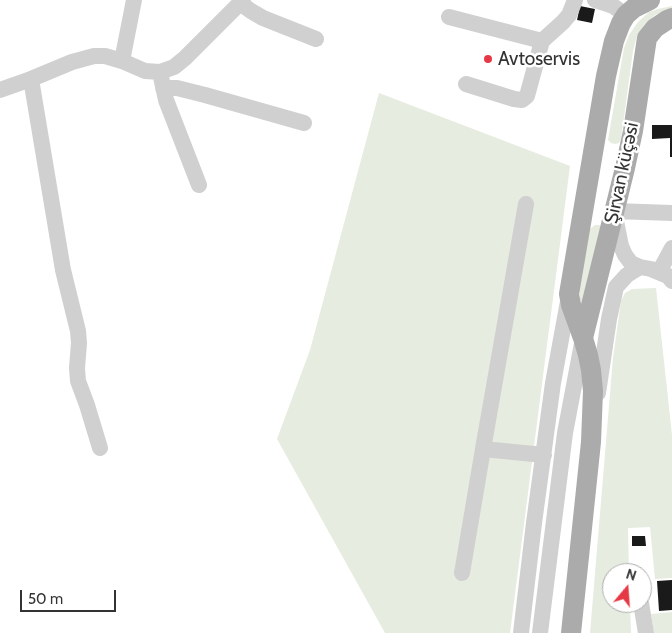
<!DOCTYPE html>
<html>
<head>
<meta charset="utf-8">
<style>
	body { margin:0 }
	#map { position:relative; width:672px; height:633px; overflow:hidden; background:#fff; font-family:Cabin,sans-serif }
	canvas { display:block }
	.north { position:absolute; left:602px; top:563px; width:50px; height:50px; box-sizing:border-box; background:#fff; border:1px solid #adadad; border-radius:50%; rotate:18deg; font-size:14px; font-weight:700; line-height:20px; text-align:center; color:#333 }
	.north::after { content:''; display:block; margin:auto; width:18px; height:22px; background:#e63946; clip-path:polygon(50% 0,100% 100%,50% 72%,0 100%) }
	.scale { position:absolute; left:20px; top:590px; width:96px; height:22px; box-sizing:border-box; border:2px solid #333; border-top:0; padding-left:6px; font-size:15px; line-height:18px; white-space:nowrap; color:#333; -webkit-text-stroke:4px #fff; paint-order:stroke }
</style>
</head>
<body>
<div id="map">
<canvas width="672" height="633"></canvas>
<div class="north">N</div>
<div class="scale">50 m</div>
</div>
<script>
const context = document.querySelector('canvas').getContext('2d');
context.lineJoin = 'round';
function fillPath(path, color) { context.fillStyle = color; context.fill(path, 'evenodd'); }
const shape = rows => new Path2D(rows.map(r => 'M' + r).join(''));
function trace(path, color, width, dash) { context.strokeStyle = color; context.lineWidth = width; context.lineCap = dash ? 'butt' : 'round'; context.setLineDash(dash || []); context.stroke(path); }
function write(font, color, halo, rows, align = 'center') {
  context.font = font + ' Cabin,sans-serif'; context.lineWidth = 5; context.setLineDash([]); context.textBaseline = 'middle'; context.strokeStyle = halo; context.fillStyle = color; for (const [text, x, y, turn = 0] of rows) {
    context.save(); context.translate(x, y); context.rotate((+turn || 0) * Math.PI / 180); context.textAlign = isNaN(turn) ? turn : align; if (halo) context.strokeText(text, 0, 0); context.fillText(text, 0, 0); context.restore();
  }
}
const green = shape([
	[672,6,672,10,662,12,655,15,644,25,637,36,633,51,621,139,619,143,615,144,611,143,608,140,609,134,624,48,629,35,638,22,649,12,658,9],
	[379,93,570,166,510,633,385,633,277,439,310,350],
	[595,225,599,225,603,228,585,311,580,300,579,287,590,229],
	[656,288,672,435,672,578,655,579,650,527,628,528,629,573,612,573,612,603,630,603,631,633,590,633,613,358,621,301,625,293,632,289],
	[672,612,672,633,654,633,651,614]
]);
const building = shape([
	[580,6,595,9,592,23,577,20],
	[652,125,672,125,672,157,670,157,670,138,652,139],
	[632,536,645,536,646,546,632,546],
	[672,580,672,610,659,611,657,581]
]);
const minor = shape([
	[595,0,613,6,626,15],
	[240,3,251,11,263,18,316,39],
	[449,17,542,41,563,22,569,15,575,0],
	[122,61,134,0],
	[161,77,166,100,199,185],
	[31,79,63,270,78,331,79,343,77,368,78,381,87,405,100,448],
	[466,84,514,99,522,100,527,96,542,41],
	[163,88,177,88,205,95,304,123],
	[0,90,31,79,72,62,94,56,105,56,122,61,145,71,160,72,174,67,185,58,243,0],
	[526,204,483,449,544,455],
	[672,213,614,211,621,246,625,255,631,263,640,267,651,269,668,276,672,281],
	[659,272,672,248],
	[598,393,609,319,616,287,627,275,640,267],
	[462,573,483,449],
	[641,603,646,633],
	[521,633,534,523,553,383,569,296],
	[540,633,565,433,583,338]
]);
const major = shape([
	[583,338,625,168,633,131,647,38,655,28,667,20,672,18],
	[571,633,591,442,593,391,591,370,588,355,583,338,571,305,569,294,606,76,614,41,621,23,626,15,634,8,650,0]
]);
const markers = [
	[488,59,5,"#e63946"]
];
const poiNames = [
	["Avtoservis",498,59]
];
const streetNames = [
	["Şirvan küçəsi",622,173,-78]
];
fillPath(green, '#e6ecdf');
fillPath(building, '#1a1a1a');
trace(minor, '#d0d0d0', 16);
trace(major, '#ababab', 20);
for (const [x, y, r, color] of markers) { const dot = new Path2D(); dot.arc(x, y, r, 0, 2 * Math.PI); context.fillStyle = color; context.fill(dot); trace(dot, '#fff', 2); }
write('19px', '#333', '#fff', poiNames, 'left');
write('19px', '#333', '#fff', streetNames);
</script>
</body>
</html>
